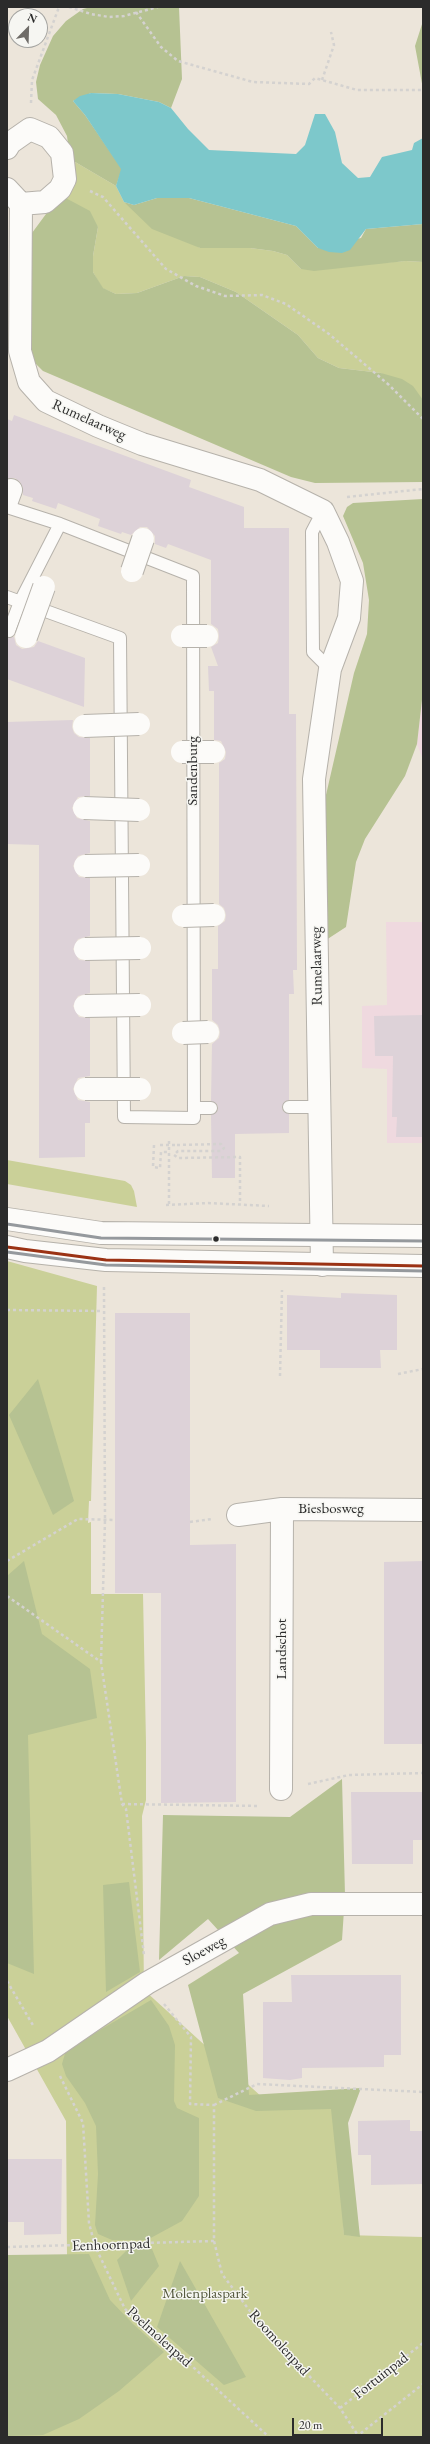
<!DOCTYPE html>
<html>
<head>
<meta charset="utf-8">
<style>
	body { margin:0 }
	#map { position:relative; width:430px; height:2444px; overflow:hidden; background:#ece5da; font-family:"EB Garamond",serif }
	canvas { display:block }
	.frame { position:absolute; inset:0; border:8px solid #2b2b2b; pointer-events:none }
	.north { position:absolute; left:8px; top:8px; width:40px; height:40px; box-sizing:border-box; background:#f6f6f2; border:1px solid #a5a5a2; border-radius:50%; rotate:23deg; font-size:11px; font-weight:700; line-height:16px; text-align:center; color:#2b2b2b }
	.north::after { content:''; display:block; margin:auto; width:14px; height:18px; background:#6f6c68; clip-path:polygon(50% 0,100% 100%,50% 72%,0 100%) }
	.scale { position:absolute; left:292px; top:2418px; width:91px; height:18px; box-sizing:border-box; border:2px solid #2b2b2b; border-top:0; padding-left:5px; font-size:12px; line-height:14px; white-space:nowrap; color:#2b2b2b; -webkit-text-stroke:3px #f6f6f2; paint-order:stroke }
</style>
</head>
<body>
<div id="map">
<canvas width="430" height="2444"></canvas>
<div class="frame"></div>
<div class="north">N</div>
<div class="scale">20 m</div>
</div>
<script>
const context = document.querySelector('canvas').getContext('2d');
context.lineJoin = 'round';
function fillPath(path, color) { context.fillStyle = color; context.fill(path, 'evenodd'); }
const shape = rows => new Path2D(rows.map(r => 'M' + r).join(''));
function trace(path, color, width, dash) { context.strokeStyle = color; context.lineWidth = width; context.lineCap = dash ? 'butt' : 'round'; context.setLineDash(dash || []); context.stroke(path); }
function write(font, color, halo, rows, align = 'center') {
  context.font = font + ' "EB Garamond",serif'; context.lineWidth = 3; context.setLineDash([]); context.textBaseline = 'middle'; context.strokeStyle = halo; context.fillStyle = color; for (const [text, x, y, turn = 0] of rows) {
    context.save(); context.translate(x, y); context.rotate((+turn || 0) * Math.PI / 180); context.textAlign = isNaN(turn) ? turn : align; if (halo) context.strokeText(text, 0, 0); context.fillText(text, 0, 0); context.restore();
  }
}
const built = shape([
	[423,691,423,760,417,744],
	[386,922,423,922,423,1143,387,1143,387,1069,362,1068,362,1006,387,1005]
]);
const green = shape([
	[70,159,116,186,124,202,200,248,250,248,273,251,287,255,301,269,406,261,423,262,423,400,381,373,339,368,318,358,298,335,236,292,200,277,184,276,137,293,116,294,102,288,93,272,93,256,98,227,60,195],
	[7,1160,125,1181,131,1185,134,1191,137,1207,7,1184],
	[7,1261,97,1286,91,1501,89,1501,88,1523,91,1522,91,1594,143,1594,146,1743,146,1800,142,1816,144,1990,263,2098,339,2106,344,2235,423,2237,423,2437,7,2437,7,2257,67,2256,66,2121,7,2016]
]);
const forest = shape([
	[91,7,179,7,182,79,171,108,159,102,118,94,91,93,73,101,85,115,122,169,116,186,70,159,67,136,56,115,38,99,36,82,40,65,53,36,66,21,83,9],
	[423,21,423,89,415,46],
	[60,195,90,211,98,227,93,256,93,272,103,288,116,294,137,293,184,276,200,277,236,292,298,335,318,358,339,368,381,373,402,379,413,386,423,400,423,482,315,483,291,477,43,371,31,359,27,254,32,233],
	[157,198,189,198,296,226,318,248,361,238,366,229,423,224,423,262,406,261,314,271,301,269,287,255,273,251,250,248,200,248,152,229,124,202,134,205],
	[423,499,423,691,417,744,405,776,365,839,356,862,346,927,323,942,323,808,354,673,367,634,369,600,363,563,343,516,347,507,353,503],
	[38,1379,74,1501,53,1515,9,1415],
	[24,1561,42,1634,90,1669,97,1718,28,1735,34,1974,7,1963,7,1576],
	[342,1779,345,1895,342,1940,243,1994,249,2095,361,2088,348,2123,360,2237,344,2235,331,2109,256,2111,218,2098,188,1985,239,1953,208,1919,159,1960,163,1815,290,1817],
	[129,1882,140,1972,106,1992,103,1885],
	[151,2000,169,2026,175,2045,174,2101,177,2108,199,2118,199,2196,182,2221,147,2240,112,2240,98,2234,95,2225,98,2174,96,2126,85,2103,66,2076,62,2064,66,2050],
	[128,2249,152,2249,159,2266,131,2301,117,2260],
	[89,2254,110,2300,133,2324,164,2352,119,2391,79,2419,43,2435,7,2436,7,2255],
	[180,2261,246,2377,224,2385,157,2327]
]);
const water = shape([
	[91,93,118,94,159,102,171,108,188,129,209,150,296,154,305,145,315,114,325,114,335,132,342,163,358,178,370,177,382,157,412,150,414,143,423,138,423,224,366,229,350,250,342,253,329,252,318,248,296,226,189,198,157,198,134,205,124,202,116,186,121,169,85,115,73,101,80,96]
]);
const building = shape([
	[14,415,191,480,189,487,244,507,244,528,289,528,289,714,296,714,297,970,293,970,294,994,289,994,289,1100,285,1101,282,1107,283,1111,289,1114,289,1133,235,1134,235,1178,212,1178,211,1115,217,1112,218,1108,217,1104,211,1101,212,1044,219,1038,220,1032,218,1025,212,1020,212,969,218,969,218,926,225,921,226,915,224,908,219,904,219,763,225,759,226,752,221,741,214,740,214,691,209,691,208,666,218,666,211,647,218,643,219,636,218,629,211,624,211,560,168,544,166,548,155,544,155,536,147,527,140,527,131,535,122,532,121,534,98,526,100,519,58,503,56,509,32,501,33,498,23,495,23,488,20,482,15,478,7,478,7,419,12,421],
	[14,637,16,645,22,649,34,647,38,641,85,658,84,707,7,679,7,638],
	[73,720,72,727,74,733,79,737,90,738,90,796,78,797,72,808,77,818,90,821,90,853,78,856,73,866,79,877,90,878,90,936,78,939,73,949,79,960,90,961,90,993,78,996,73,1006,79,1017,90,1018,90,1076,78,1078,73,1089,78,1100,90,1102,90,1123,85,1123,85,1157,39,1158,39,845,7,844,7,722],
	[423,1015,423,1137,396,1137,397,1117,392,1117,393,1056,375,1056,374,1016],
	[341,1293,397,1295,397,1350,380,1350,381,1368,320,1368,320,1350,287,1350,287,1295,341,1298],
	[115,1313,190,1313,190,1545,236,1544,236,1802,161,1803,161,1593,115,1593],
	[423,1561,423,1744,384,1744,384,1562],
	[351,1792,423,1792,423,1840,413,1840,413,1864,352,1864],
	[291,1975,401,1975,401,2055,384,2055,384,2067,302,2068,302,2078,290,2080,263,2078,263,2002,292,2002],
	[410,2120,410,2131,423,2131,423,2184,371,2185,371,2155,358,2155,358,2121],
	[7,2159,62,2159,61,2234,24,2235,24,2222,7,2222]
]);
const path = shape([
	[69,7,91,14,109,17,124,16,158,7],
	[136,12,161,47,178,61,253,82,309,84,315,78,357,90,423,90],
	[322,80,334,45,331,32],
	[31,103,32,80,59,7],
	[90,191,103,197,166,269,196,286,225,296,262,295,286,304,329,334,389,385,423,419],
	[347,497,423,489],
	[154,1145,153,1167,160,1168,161,1152,170,1152],
	[177,1145,221,1144,224,1148,221,1151,178,1151,174,1155,178,1158,240,1157,240,1204],
	[169,1204,169,1140],
	[166,1205,208,1203,269,1206],
	[7,1310,103,1311],
	[398,1374,423,1369],
	[280,1376,282,1290],
	[190,1522,212,1519],
	[7,1561,78,1519,115,1520],
	[7,1596,101,1662,122,1804,126,1809,144,1955],
	[101,1662,105,1520,104,1287],
	[308,1784,349,1775,423,1773],
	[122,1804,260,1806],
	[7,1981,34,2027],
	[164,2004,191,2037,190,2104,214,2105,214,2241,222,2274,262,2327,340,2408,359,2437],
	[60,2076,83,2123,89,2223,95,2246,125,2309,181,2356,269,2437],
	[214,2105,257,2084,423,2092],
	[7,2247,214,2241],
	[340,2408,423,2343],
	[356,2437,423,2384]
]);
const lane = shape([
	[7,507,60,524,193,576,194,1118,124,1117,120,638,7,597],
	[323,511,312,532,313,652,330,669],
	[9,631,20,602,60,524],
	[289,1107,319,1107],
	[194,1108,211,1108]
]);
const street = shape([
	[7,148,10,143,30,129,49,137,62,153,65,179,60,189,45,202,21,204,7,189],
	[21,204,20,351,29,382,46,401,98,426,142,444,260,480,323,511,338,542,352,581,349,618,330,669,314,779,322,1265],
	[7,501,11,490],
	[238,1515,282,1509,423,1510],
	[281,1789,282,1509],
	[7,2070,48,2051,147,1983,270,1914,311,1904,423,1904]
]);
const secondary = shape([
	[7,1219,101,1233,423,1236],
	[7,1247,25,1251,106,1260,423,1266]
]);
const pathBridge = shape([
	[160,1145,177,1145]
]);
const streetBridge = shape([
	[132,571,143,539],
	[182,636,207,636],
	[26,637,44,587],
	[84,726,139,724],
	[182,752,214,752],
	[84,808,139,810],
	[85,866,139,865],
	[183,916,214,915],
	[85,949,140,948],
	[85,1006,140,1005],
	[183,1033,208,1032],
	[85,1089,140,1089]
]);
const bus1 = shape([
	[7,1247,106,1260,423,1266]
]);
const bus2 = shape([
	[7,1252,106,1265,423,1271]
]);
const bus3 = shape([
	[7,1224,101,1238,423,1241]
]);
const markers = [
	[216,1239,3.5,"#2b2b2b"]
];
const streetNames = [
	["Rumelaarweg",89,420,24],
	["Sandenburg",193,771,-90],
	["Rumelaarweg",317,966,-91],
	["Biesbosweg",331,1509],
	["Landschot",282,1649,-90],
	["Sloeweg",204,1951,-29],
	["Eenhoornpad",111,2245,-2],
	["Poelmolenpad",159,2337,42],
	["Roomolenpad",279,2343,48],
	["Fortuinpad",381,2376,-38]
];
const parkNames = [
	["Molenplaspark",205,2294]
];
fillPath(built, '#efd9df');
fillPath(green, '#cad098');
fillPath(forest, '#b6c292');
fillPath(water, '#7dc8cb');
fillPath(building, '#ddd2d8');
trace(lane, '#b6b2ab', 14);
trace(street, '#b6b2ab', 24);
trace(secondary, '#b6b2ab', 24);
trace(path, '#d4d2d0', 2.5, [3, 3]);
trace(lane, '#fcfbf9', 12);
trace(street, '#fcfbf9', 22);
trace(secondary, '#fcfbf9', 22);
trace(streetBridge, '#b6b2ab', 24, []);
trace(pathBridge, '#d4d2d0', 2.5, [3, 3]);
trace(streetBridge, '#fcfbf9', 22);
trace(bus1, '#9b3214', 3);
trace(bus2, '#95999d', 3);
trace(bus3, '#95999d', 3);
for (const [x, y, r, color] of markers) { const dot = new Path2D(); dot.arc(x, y, r, 0, 2 * Math.PI); context.fillStyle = color; context.fill(dot); trace(dot, '#f6f6f2', 1.5); }
write('15px', '#2b2b2b', '#f6f6f2', streetNames);
write('15px', '#52573c', '#f6f6f2', parkNames);
</script>
</body>
</html>
